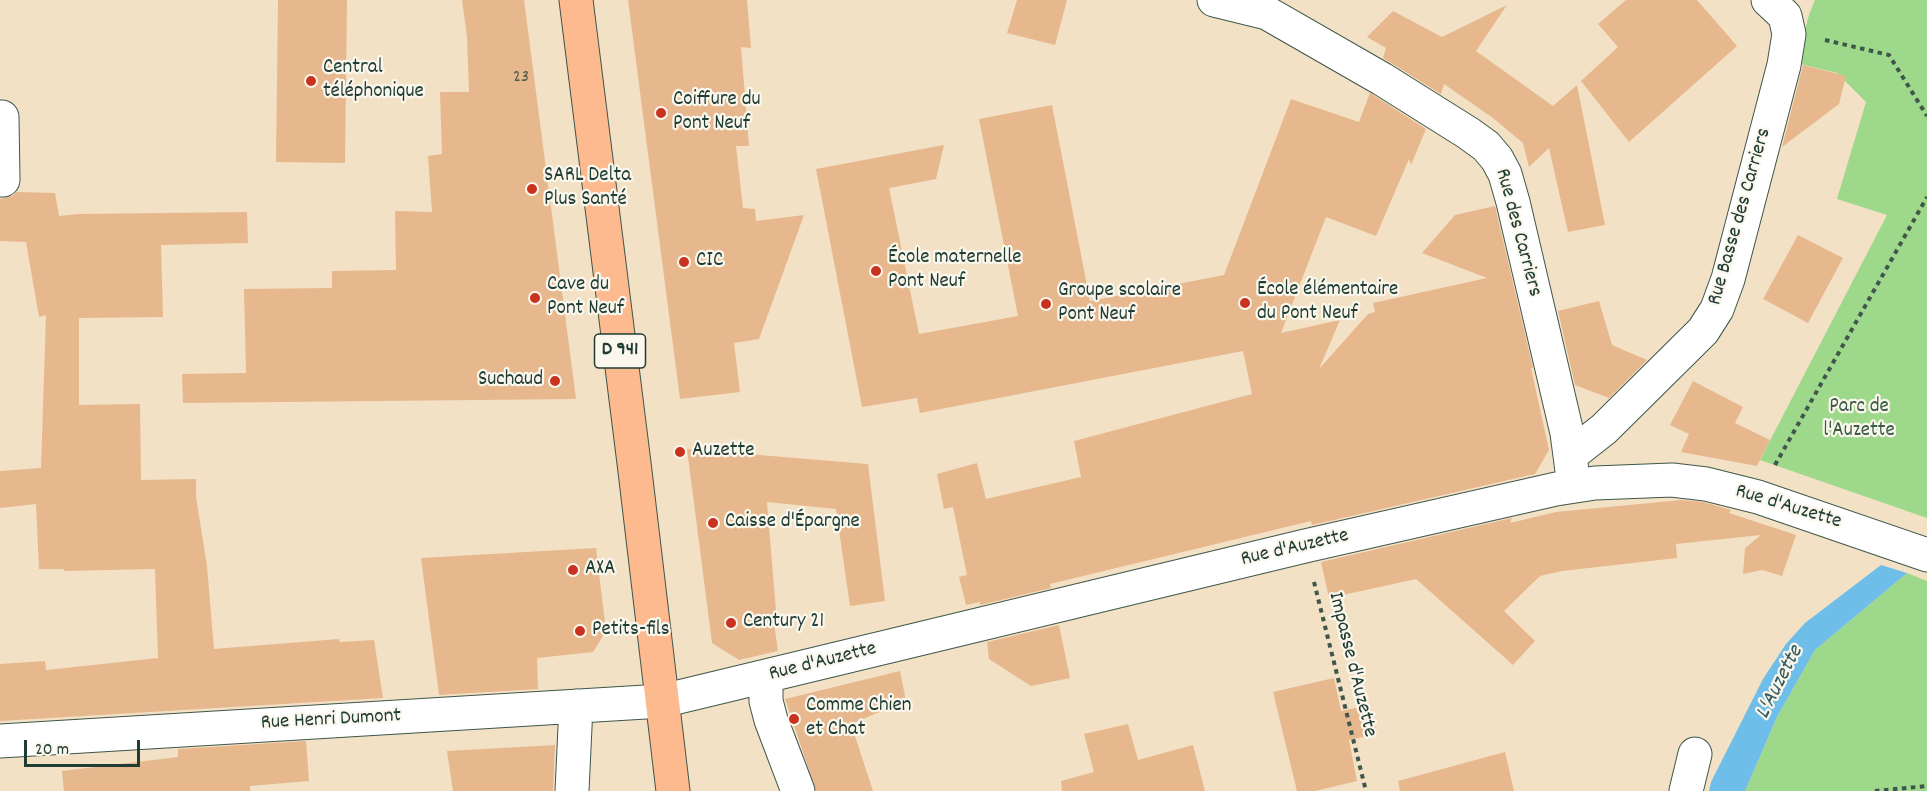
<!DOCTYPE html>
<html>
<head>
<meta charset="utf-8">
<style>
	body { margin:0 }
	#map { position:relative; width:1927px; height:791px; overflow:hidden; background:#f2e1c5; font-family:Dekko,sans-serif }
	canvas { display:block }
	.scale { position:absolute; left:24px; top:740px; width:116px; height:27px; box-sizing:border-box; border:3px solid #1f3d34; border-top:0; padding-left:8px; font-size:18px; line-height:21px; white-space:nowrap; color:#1f3d34; -webkit-text-stroke:4px #fbf7ec; paint-order:stroke }
</style>
</head>
<body>
<div id="map">
<canvas width="1927" height="791"></canvas>
<div class="scale">20 m</div>
</div>
<script>
const context = document.querySelector('canvas').getContext('2d');
context.lineJoin = 'round';
function fillPath(path, color) { context.fillStyle = color; context.fill(path, 'evenodd'); }
const shape = rows => new Path2D(rows.map(r => 'M' + r).join(''));
function trace(path, color, width, dash) { context.strokeStyle = color; context.lineWidth = width; context.lineCap = dash ? 'butt' : 'round'; context.setLineDash(dash || []); context.stroke(path); }
function write(font, color, halo, rows, align = 'center') {
  context.font = font + ' Dekko,sans-serif'; context.lineWidth = 4.5; context.setLineDash([]); context.textBaseline = 'middle'; context.strokeStyle = halo; context.fillStyle = color; for (const [text, x, y, turn = 0] of rows) {
    context.save(); context.translate(x, y); context.rotate((+turn || 0) * Math.PI / 180); context.textAlign = isNaN(turn) ? turn : align; if (halo) context.strokeText(text, 0, 0); context.fillText(text, 0, 0); context.restore();
  }
}
const green = shape([
	[1815,0,1927,0,1927,518,1760,460,1887,215,1837,199,1866,102,1837,73,1796,63,1809,15],
	[1907,573,1927,581,1927,791,1745,791,1777,717,1815,650]
]);
const water = shape([
	[1881,565,1907,573,1815,650,1777,717,1745,791,1709,791,1711,782,1763,679,1786,644,1805,623]
]);
const building = shape([
	[278,0,347,0,345,163,276,162],
	[462,0,524,0,576,399,183,403,182,374,246,373,244,289,332,288,332,271,396,270,395,211,432,212,428,156,442,154,440,92,469,92,467,37],
	[628,0,747,0,751,48,741,47,749,146,736,146,743,208,755,209,756,221,804,215,759,339,734,343,740,392,680,399],
	[1017,0,1067,0,1055,45,1007,33],
	[1626,0,1697,0,1737,46,1629,142,1581,81,1618,47,1598,24],
	[1507,5,1476,51,1553,106,1577,85,1605,225,1568,232,1549,148,1529,167,1523,143,1493,118,1444,84,1441,94,1383,58,1386,48,1367,37,1393,11,1442,37],
	[1803,65,1846,76,1839,104,1782,147],
	[1370,93,1426,129,1411,165,1409,159,1376,236,1326,217,1281,333,1340,320,1319,369,1368,314,1375,312,1373,303,1487,278,1422,253,1455,215,1495,206,1533,368,1531,368,1549,450,1535,474,1312,525,1311,521,1050,584,1051,588,980,605,980,602,966,605,959,577,967,575,953,507,944,509,937,474,977,463,986,499,1081,477,1074,441,1252,394,1243,351,920,413,917,398,862,407,816,169,944,145,936,179,889,188,919,334,1018,316,979,119,1052,105,1090,301,1224,275,1291,99,1359,122],
	[17,192,55,193,59,216,78,214,247,212,248,243,161,245,163,317,79,318,79,405,140,404,141,480,196,479,196,497,207,566,214,649,339,639,340,642,374,640,383,698,0,721,0,664,45,661,46,670,158,658,155,569,64,571,64,569,39,569,36,504,0,508,0,471,41,468,46,315,39,317,26,242,0,241,0,199,12,196],
	[1798,235,1843,258,1808,323,1763,299],
	[1599,301,1612,345,1647,360,1609,398,1575,385,1558,311],
	[1693,381,1743,407,1735,423,1770,440,1757,466,1681,452,1689,434,1670,425],
	[687,449,868,464,885,601,850,606,836,509,767,502,777,623,774,623,778,651,739,660,712,643],
	[1681,500,1703,502,1731,510,1729,513,1796,535,1782,576,1762,570,1743,574,1745,548,1761,535,1676,544,1677,558,1562,571,1540,576,1504,611,1535,641,1513,665,1416,579,1329,598,1321,562,1512,518,1510,523,1556,512],
	[596,548,606,631,593,652,537,658,538,689,439,695,421,558],
	[1059,625,1070,678,1031,686,989,659,987,642],
	[900,671,906,701,851,724,873,791,816,791,785,699],
	[1334,678,1341,711,1370,705,1377,734,1349,740,1357,781,1315,791,1297,791,1273,692],
	[1128,724,1138,760,1193,745,1205,791,1062,791,1061,781,1094,772,1084,734],
	[306,741,309,781,250,786,250,791,64,791,62,771,178,757,178,749],
	[555,745,553,791,453,791,447,751],
	[1505,752,1514,791,1400,791,1398,781]
]);
const path = shape([
	[1825,40,1889,55,1927,116],
	[1775,465,1927,197],
	[1314,582,1366,791],
	[1875,791,1927,786]
]);
const minor = shape([
	[1214,0,1267,13,1382,79,1468,133,1486,146,1497,159,1505,174,1513,202,1567,433,1574,486],
	[0,180,3,180,2,117],
	[1571,455,1604,429,1703,331,1717,309,1728,279,1784,65,1789,34,1785,16,1768,0],
	[766,677,766,701,771,720,798,791],
	[0,741,662,701,1305,546,1556,489,1595,483,1672,480,1706,484,1758,497,1927,555],
	[572,791,576,706],
	[1686,791,1695,754]
]);
const major = shape([
	[576,0,634,463,673,791]
]);
const markers = [
	[311,81,6,"#c8321e"],
	[661,113,6,"#c8321e"],
	[532,189,6,"#c8321e"],
	[684,262,6,"#c8321e"],
	[876,271,6,"#c8321e"],
	[535,298,6,"#c8321e"],
	[1245,303,6,"#c8321e"],
	[1046,304,6,"#c8321e"],
	[555,381,6,"#c8321e"],
	[680,452,6,"#c8321e"],
	[713,523,6,"#c8321e"],
	[573,570,6,"#c8321e"],
	[731,623,6,"#c8321e"],
	[580,631,6,"#c8321e"],
	[794,719,6,"#c8321e"]
];
const numberNames = [
	["23",521,79]
];
const shields = [
	[620,351,51]
];
const shieldNames = [
	["D 941",620,351]
];
const poiNames = [
	["Central",323,69],
	["téléphonique",323,93],
	["Coiffure du",673,101],
	["Pont Neuf",673,125],
	["SARL Delta",544,177],
	["Plus Santé",544,201],
	["École maternelle",888,259],
	["Pont Neuf",888,283],
	["CIC",696,262],
	["Cave du",547,286],
	["Pont Neuf",547,310],
	["École élémentaire",1257,291],
	["du Pont Neuf",1257,315],
	["Groupe scolaire",1058,292],
	["Pont Neuf",1058,316],
	["Suchaud",543,381,"right"],
	["Auzette",692,452],
	["Caisse d'Épargne",725,523],
	["AXA",585,570],
	["Century 21",743,623],
	["Petits-fils",592,631],
	["Comme Chien",806,707],
	["et Chat",806,731]
];
const streetNames = [
	["Rue Basse des Carriers",1741,217,-74],
	["Rue des Carriers",1517,233,75],
	["Rue d'Auzette",1788,508,17],
	["Rue d'Auzette",1295,549,-13],
	["Rue d'Auzette",823,663,-14],
	["Impasse d'Auzette",1351,665,76],
	["Rue Henri Dumont",331,721,-3]
];
const parkNames = [
	["Parc de",1859,408],
	["l'Auzette",1859,432]
];
const waterNames = [
	["L'Auzette",1781,683,-63]
];
fillPath(green, '#9ed88b');
fillPath(water, '#6ebee9');
fillPath(building, '#e7b88e');
trace(minor, '#3f564a', 35);
trace(major, '#3f564a', 35);
trace(path, '#3f564a', 4, [4.5, 4.5]);
trace(minor, '#fff', 33);
trace(major, '#fcba8e', 33);
for (const [x, y, r, color] of markers) { const dot = new Path2D(); dot.arc(x, y, r, 0, 2 * Math.PI); context.fillStyle = color; context.fill(dot); trace(dot, '#fbf7ec', 2); }
write('18px', '#515c4a', null, numberNames);
for (const [x, y, w] of shields) { const box = new Path2D(); box.roundRect(x - w / 2, y - 17, w, 34, 4.5); context.fillStyle = '#fbf7ec'; context.fill(box); trace(box, '#1f3d34', 1.5); }
write('bold 20px', '#1f3d34', null, shieldNames);
write('21px', '#1f3d34', '#fbf7ec', poiNames, 'left');
write('21px', '#1f3d34', '#fbf7ec', streetNames);
write('21px', '#385c45', '#fbf7ec', parkNames);
write('italic 22px', '#335d61', '#fbf7ec', waterNames);
</script>
</body>
</html>
